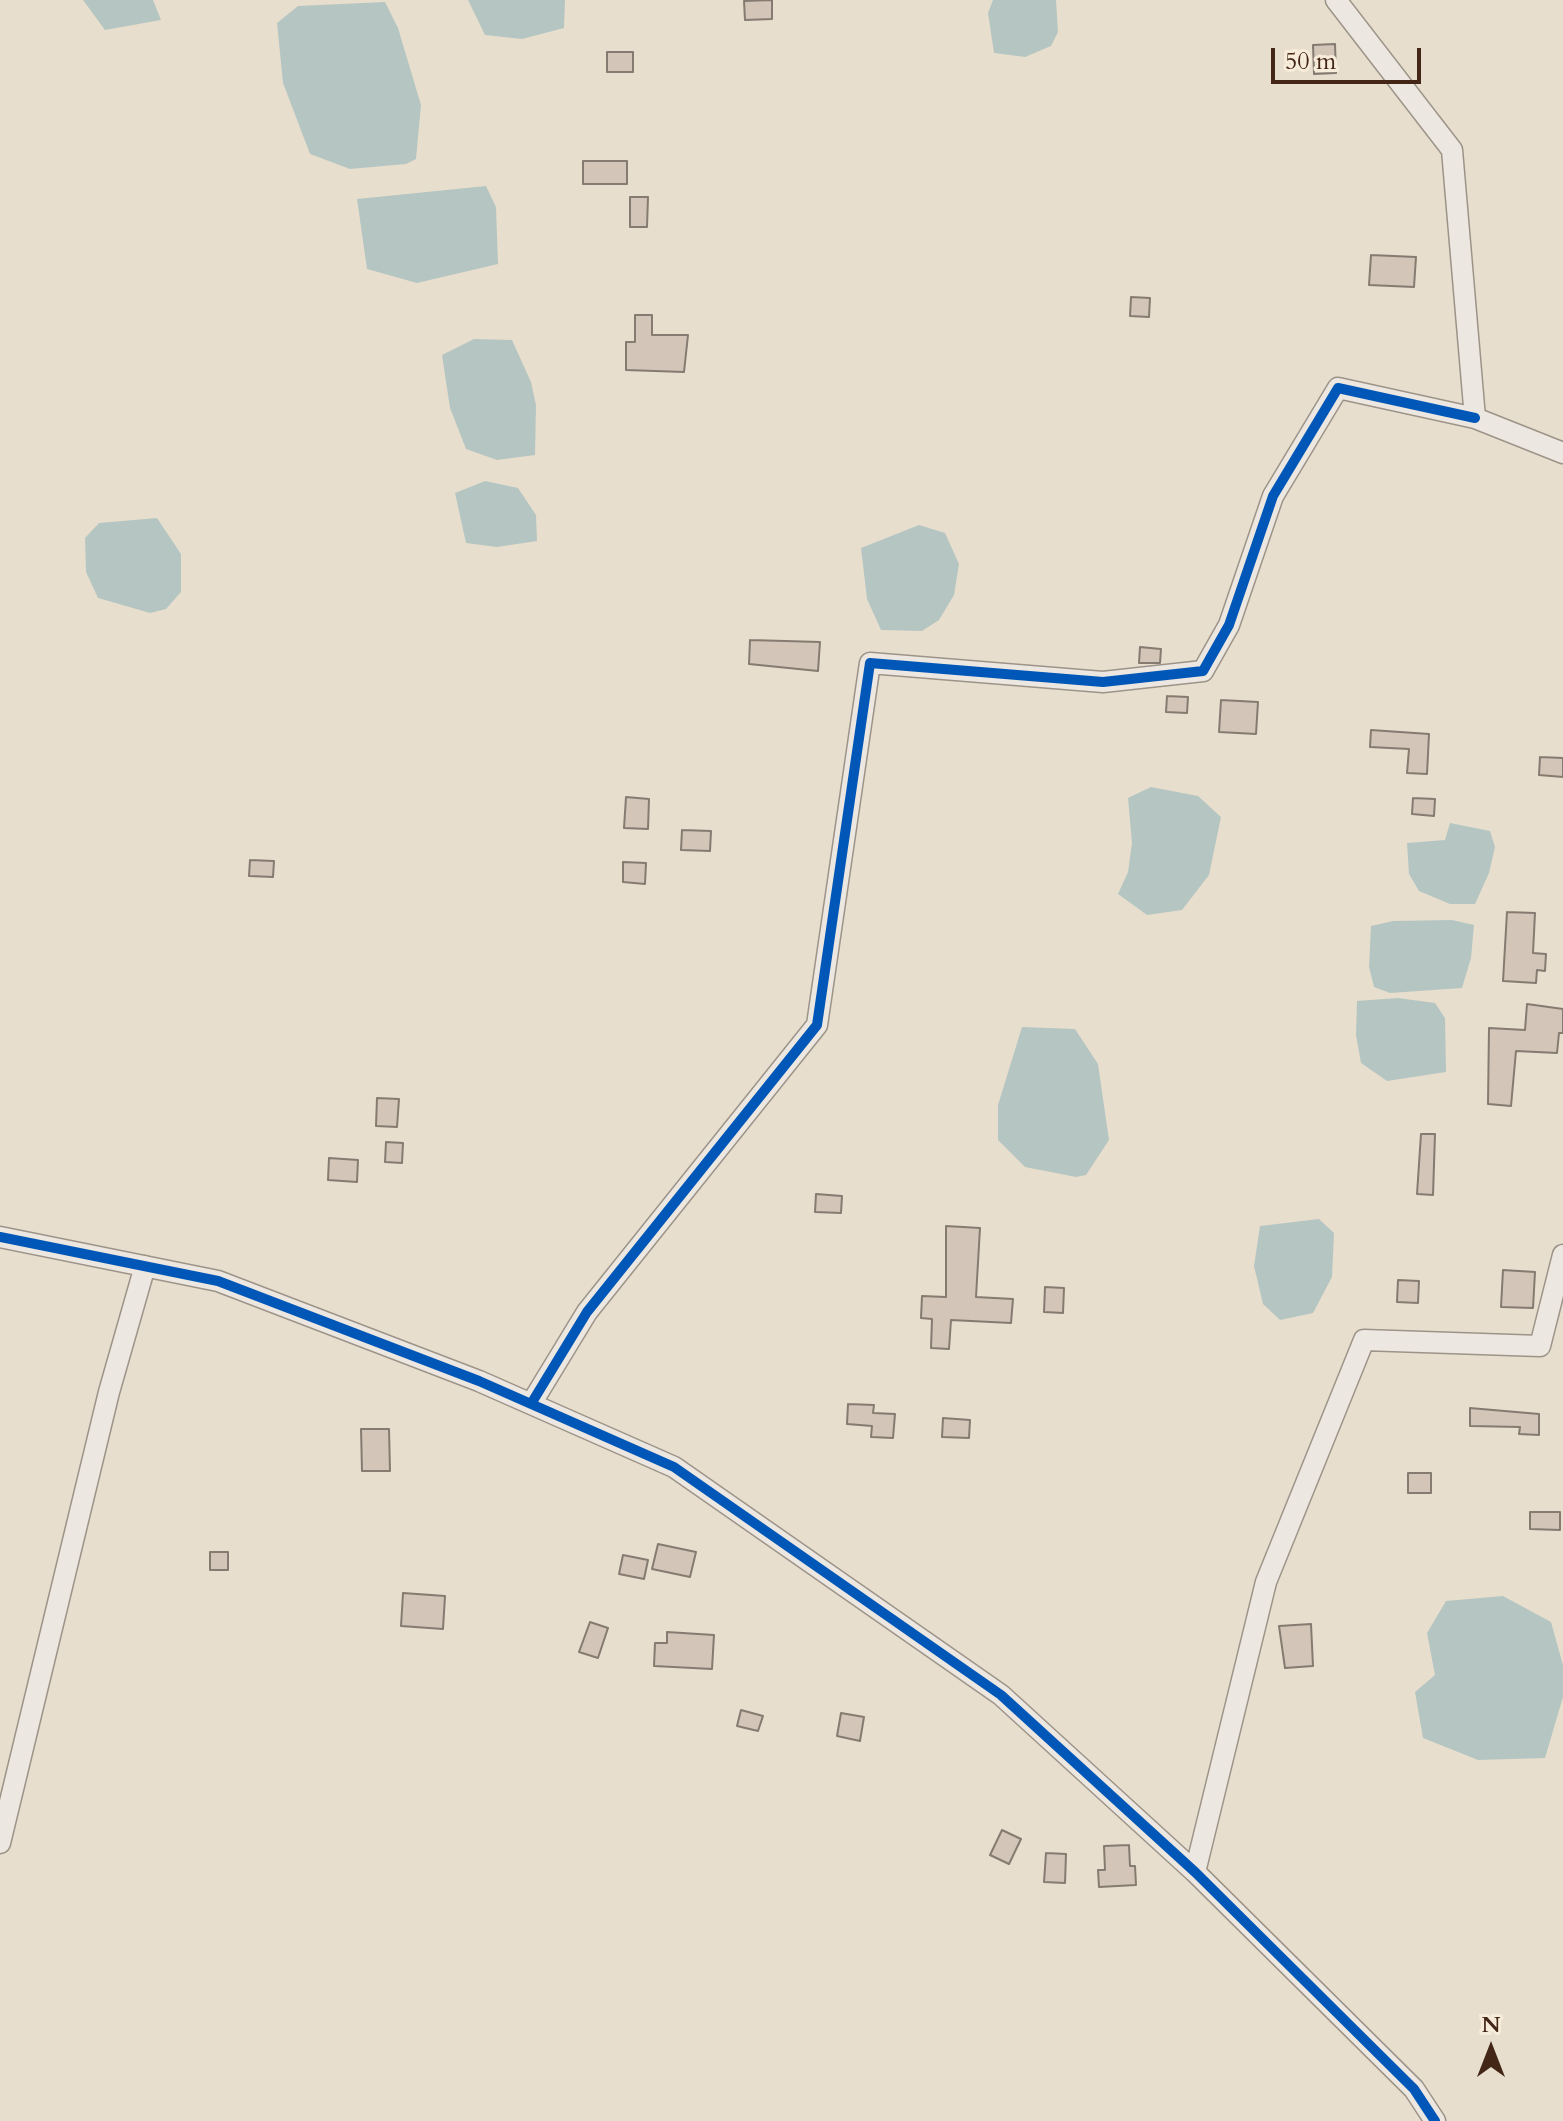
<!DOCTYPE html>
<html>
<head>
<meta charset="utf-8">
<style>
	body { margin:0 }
	#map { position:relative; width:1563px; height:2121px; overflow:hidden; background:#e8dece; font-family:Cardo,serif }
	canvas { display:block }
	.north { position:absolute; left:1451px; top:2009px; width:80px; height:80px; -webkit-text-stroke:6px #f7ebd9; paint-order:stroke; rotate:0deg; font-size:22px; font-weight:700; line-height:32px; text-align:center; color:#432616 }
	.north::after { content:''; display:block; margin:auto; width:28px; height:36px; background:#432616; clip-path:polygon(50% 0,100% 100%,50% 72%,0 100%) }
	.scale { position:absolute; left:1271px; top:48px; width:150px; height:36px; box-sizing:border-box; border:4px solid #432616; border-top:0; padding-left:10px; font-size:24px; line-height:28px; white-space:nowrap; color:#432616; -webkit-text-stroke:6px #f7ebd9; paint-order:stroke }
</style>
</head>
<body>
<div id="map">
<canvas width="1563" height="2121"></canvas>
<div class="north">N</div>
<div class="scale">50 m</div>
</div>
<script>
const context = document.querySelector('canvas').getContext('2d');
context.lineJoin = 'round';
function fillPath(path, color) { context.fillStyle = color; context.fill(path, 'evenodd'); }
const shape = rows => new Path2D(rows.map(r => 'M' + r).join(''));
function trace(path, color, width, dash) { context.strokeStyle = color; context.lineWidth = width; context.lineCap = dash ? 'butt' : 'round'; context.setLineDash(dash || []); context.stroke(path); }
const water = shape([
	[83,0,153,0,161,20,105,30],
	[468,0,565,0,564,28,522,39,485,35],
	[993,0,1056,0,1058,32,1051,46,1025,57,994,53,988,13],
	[385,2,398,28,421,105,416,159,406,164,350,169,310,154,283,83,277,23,298,6],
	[486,186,496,207,498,264,417,283,367,269,357,199],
	[474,339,512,340,531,382,536,405,535,455,497,460,466,449,450,408,442,355],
	[485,481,518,488,536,515,537,541,497,547,466,543,455,493],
	[157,518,181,554,181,592,166,609,150,613,98,598,86,572,85,538,99,523],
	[919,525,945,533,959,564,954,595,939,620,922,631,881,630,867,599,861,548],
	[1151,787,1198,796,1221,817,1209,875,1182,910,1147,915,1118,894,1128,872,1132,843,1128,798],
	[1450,823,1490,831,1495,847,1489,873,1475,904,1450,904,1419,891,1409,874,1407,843,1445,840],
	[1452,920,1474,925,1471,958,1462,988,1390,993,1374,987,1369,967,1371,926,1393,921],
	[1398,998,1435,1003,1445,1018,1446,1072,1387,1081,1361,1063,1356,1035,1357,1001],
	[1022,1027,1075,1029,1098,1064,1109,1140,1086,1175,1076,1177,1025,1167,998,1140,998,1105],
	[1319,1219,1334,1233,1332,1277,1313,1313,1280,1320,1263,1304,1254,1266,1260,1226],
	[1503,1596,1551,1622,1563,1665,1563,1697,1545,1758,1478,1760,1423,1738,1415,1692,1435,1675,1427,1633,1446,1601]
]);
const building = shape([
	[772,0,772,19,745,20,744,1,772,0],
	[1335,44,1336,73,1314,74,1313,45,1335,44],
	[607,52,633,52,633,72,607,72,607,52],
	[583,161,627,161,627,184,583,184,583,161],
	[630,197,648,197,647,227,630,227,630,197],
	[1371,255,1416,257,1414,287,1369,285,1371,255],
	[1131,297,1150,298,1149,317,1130,316,1131,297],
	[635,315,652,315,652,335,688,335,684,372,626,370,626,342,635,342,635,315],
	[750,640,820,642,818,671,749,664,750,640],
	[1140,647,1161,649,1160,663,1139,663,1140,647],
	[1167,696,1188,697,1187,713,1166,712,1167,696],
	[1221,700,1258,702,1256,734,1219,732,1221,700],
	[1371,730,1429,734,1427,774,1407,773,1409,749,1370,747,1371,730],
	[1540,757,1563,758,1563,777,1539,775,1540,757],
	[626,797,649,799,648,829,624,828,626,797],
	[1413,798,1435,799,1434,816,1412,814,1413,798],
	[682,830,711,831,710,851,681,850,682,830],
	[250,860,274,861,273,877,249,876,250,860],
	[623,862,646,863,645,884,623,882,623,862],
	[1507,912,1535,913,1533,953,1546,954,1545,971,1537,970,1536,983,1503,981,1507,912],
	[1527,1004,1563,1009,1563,1033,1559,1033,1557,1053,1516,1051,1511,1106,1488,1104,1489,1028,1525,1030,1527,1004],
	[377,1098,399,1099,397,1127,376,1126,377,1098],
	[1421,1134,1435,1134,1433,1195,1417,1194,1421,1134],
	[386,1142,403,1143,402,1163,385,1162,386,1142],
	[329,1158,358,1160,357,1182,328,1180,329,1158],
	[816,1194,842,1196,841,1213,815,1212,816,1194],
	[946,1226,980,1228,976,1297,1013,1299,1011,1323,951,1320,949,1349,931,1348,932,1319,921,1318,922,1296,946,1297,946,1226],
	[1503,1270,1535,1272,1533,1308,1501,1307,1503,1270],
	[1398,1280,1419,1281,1418,1303,1397,1302,1398,1280],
	[1045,1287,1064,1288,1063,1313,1044,1312,1045,1287],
	[848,1404,874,1405,873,1413,895,1414,893,1438,871,1437,872,1426,847,1424,848,1404],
	[1470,1408,1539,1414,1539,1435,1519,1434,1520,1427,1470,1426,1470,1408],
	[943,1418,970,1420,969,1438,942,1437,943,1418],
	[361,1429,389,1429,390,1471,362,1471,361,1429],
	[1408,1473,1431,1473,1431,1493,1408,1493,1408,1473],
	[1530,1512,1560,1512,1560,1530,1530,1529,1530,1512],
	[658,1544,696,1552,690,1577,652,1569,658,1544],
	[210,1552,228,1552,228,1570,210,1570,210,1552],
	[623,1555,648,1560,644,1579,619,1574,623,1555],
	[403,1593,445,1596,443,1629,401,1626,403,1593],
	[590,1622,608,1628,598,1658,579,1652,590,1622],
	[1311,1624,1313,1666,1285,1668,1279,1626,1311,1624],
	[667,1632,714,1635,712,1669,654,1666,655,1643,667,1643,667,1632],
	[741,1710,763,1716,758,1731,737,1726,741,1710],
	[841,1713,864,1717,860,1741,837,1736,841,1713],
	[1002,1830,1021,1839,1009,1864,990,1855,1002,1830],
	[1129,1845,1130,1866,1135,1866,1136,1885,1099,1887,1098,1870,1105,1870,1104,1846,1129,1845],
	[1046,1853,1066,1854,1065,1883,1044,1882,1046,1853]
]);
const minor = shape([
	[1336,0,1452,150,1475,418,1563,453],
	[0,1237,218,1281,479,1381,674,1467,1001,1695,1195,1872,1414,2089,1435,2121],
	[531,1404,587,1312,817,1025,870,663,1103,682,1203,671,1229,625,1273,496,1338,388,1475,418],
	[0,1843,109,1392,145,1266],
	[1195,1872,1266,1582,1364,1340,1540,1346,1563,1255]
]);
const cycleway = shape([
	[0,1237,218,1281,479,1381,674,1467,1001,1695,1195,1872,1414,2089,1435,2121],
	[531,1404,587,1312,817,1025,870,663,1103,682,1203,671,1229,625,1273,496,1338,388,1475,418]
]);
fillPath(water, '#b5c6c2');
fillPath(building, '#d3c5b7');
trace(building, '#857b71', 2);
trace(minor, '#9d9489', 23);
trace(minor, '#ece7e0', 20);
trace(cycleway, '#0057b8', 10);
</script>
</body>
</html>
